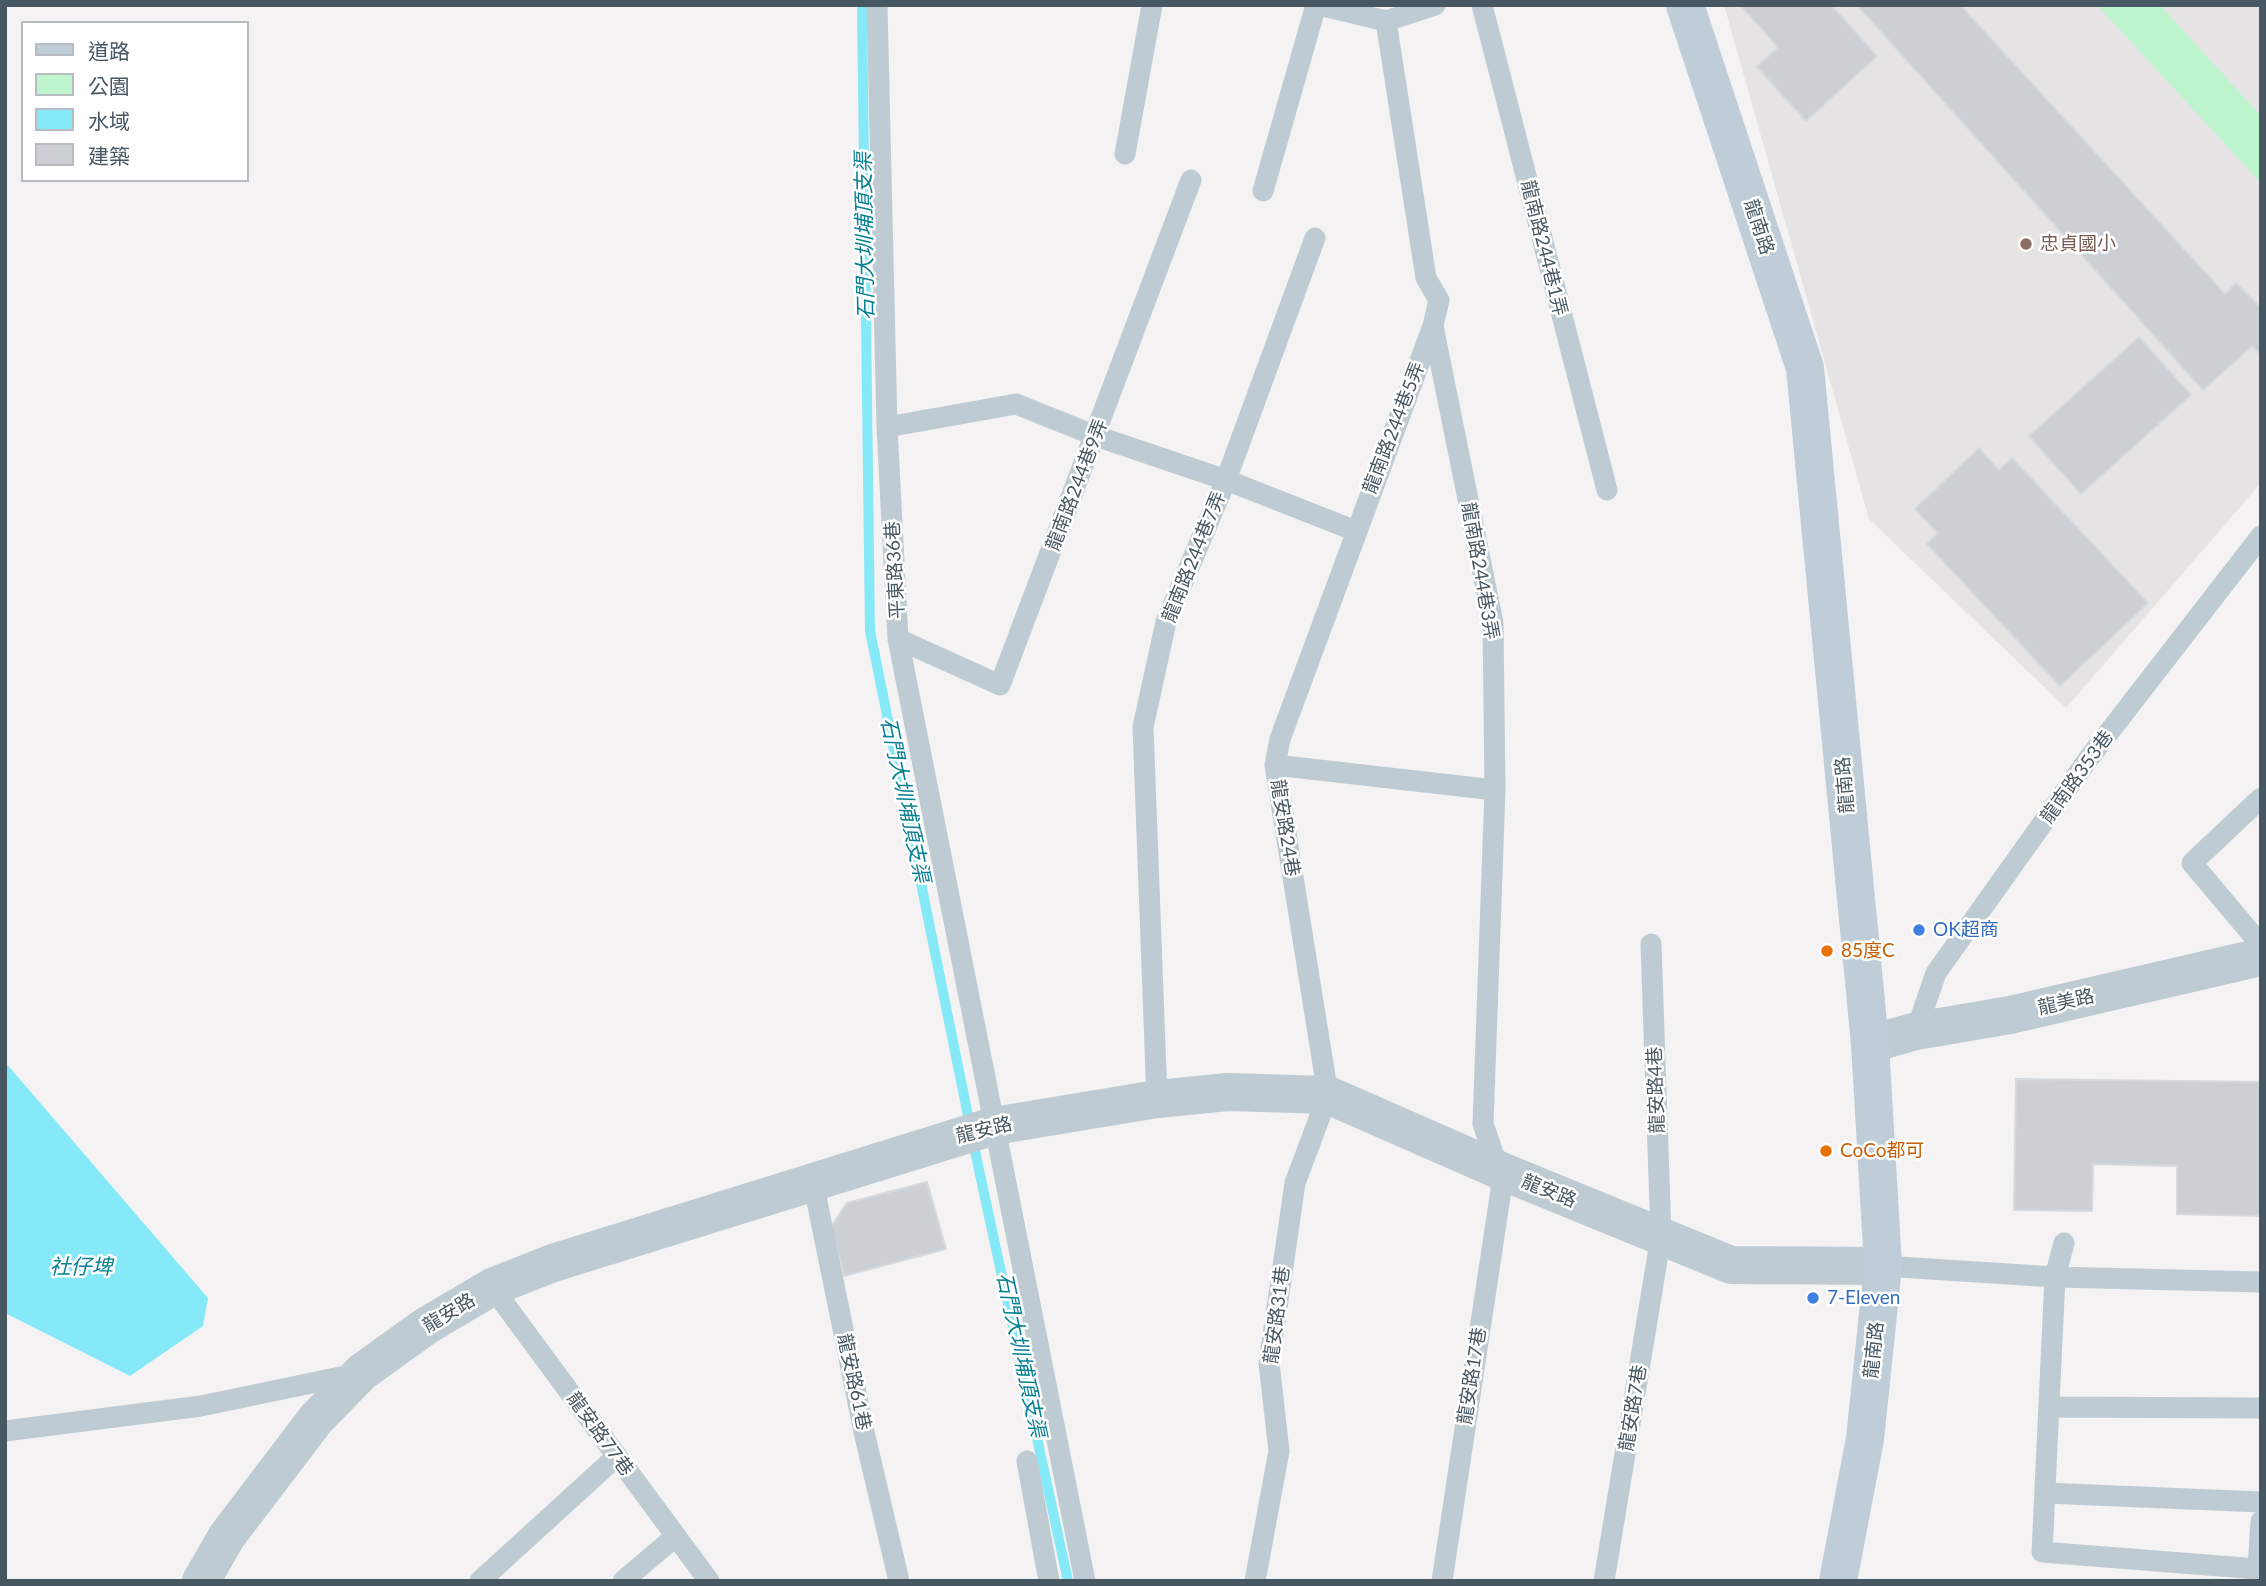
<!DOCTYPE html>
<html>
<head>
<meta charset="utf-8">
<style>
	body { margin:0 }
	#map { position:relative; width:2266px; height:1586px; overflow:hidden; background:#f5f2f3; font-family:Lato,"Noto Sans TC",sans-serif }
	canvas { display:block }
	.frame { position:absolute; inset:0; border:7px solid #485863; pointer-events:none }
	.legend { position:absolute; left:21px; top:21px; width:228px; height:161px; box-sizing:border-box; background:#fff; border:2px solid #b6bcc1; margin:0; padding:9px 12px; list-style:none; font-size:21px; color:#485863 }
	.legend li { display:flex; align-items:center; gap:14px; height:35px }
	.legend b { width:35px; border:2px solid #b6bcc1 }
</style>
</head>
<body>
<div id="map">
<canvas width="2266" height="1586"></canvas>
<div class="frame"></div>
<ul class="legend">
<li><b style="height:9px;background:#bfcdd8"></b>道路</li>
<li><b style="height:19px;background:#bef5cf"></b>公園</li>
<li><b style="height:19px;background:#86e9f7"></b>水域</li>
<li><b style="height:19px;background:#ccd0d5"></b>建築</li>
</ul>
</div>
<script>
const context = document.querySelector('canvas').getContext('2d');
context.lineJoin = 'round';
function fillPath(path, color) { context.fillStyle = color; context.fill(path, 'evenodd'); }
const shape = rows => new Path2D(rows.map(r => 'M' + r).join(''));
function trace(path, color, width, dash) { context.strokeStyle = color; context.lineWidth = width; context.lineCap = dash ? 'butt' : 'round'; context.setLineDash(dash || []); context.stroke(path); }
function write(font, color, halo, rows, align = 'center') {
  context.font = font + ' Lato,"Noto Sans TC",sans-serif'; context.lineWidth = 5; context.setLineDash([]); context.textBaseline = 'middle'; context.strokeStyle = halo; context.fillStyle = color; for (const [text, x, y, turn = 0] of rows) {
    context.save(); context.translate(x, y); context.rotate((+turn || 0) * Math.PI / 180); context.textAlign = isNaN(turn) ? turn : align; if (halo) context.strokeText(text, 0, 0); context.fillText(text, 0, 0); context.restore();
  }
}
const education = shape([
	[1724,5,2261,5,2261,483,2066,708,1869,519]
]);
const green = shape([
	[2097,5,2160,5,2261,116,2261,183]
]);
const water = shape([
	[5,1062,208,1298,203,1326,130,1376,5,1313]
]);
const stream = shape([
	[862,5,870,631,979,1170,1068,1581]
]);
const building = shape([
	[1740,5,1831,5,1877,56,1806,121,1757,67,1778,47,1740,5],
	[1857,5,1960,5,2225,294,2236,283,2261,308,2261,355,2252,346,2203,390,1857,5],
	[2139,337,2191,395,2081,494,2029,436,2139,337],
	[1979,448,1999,470,2012,458,2148,603,2060,686,1927,544,1938,533,1915,509,1979,448],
	[2016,1079,2261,1082,2261,1216,2177,1214,2177,1166,2093,1164,2092,1211,2014,1210,2016,1079],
	[927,1182,946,1249,844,1276,831,1227,847,1203,927,1182]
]);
const lane = shape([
	[877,5,887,427,898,639,1085,1581],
	[1319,5,1386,21,1435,5],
	[1482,5,1607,490],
	[1386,21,1426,278,1439,300,1433,326,1493,623,1495,790,1483,1124,1499,1170,1501,1190,1442,1581],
	[1125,154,1152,5],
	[1263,191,1316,5],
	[887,427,1016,404,1096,436,1226,480,1356,531],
	[898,639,1000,685,1191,180],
	[1275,765,1495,790],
	[2261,798,2192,863,2261,945],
	[1916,1031,1936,973,2089,758,2261,536],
	[1157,1099,1143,727,1166,622,1226,480,1315,238],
	[813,1182,864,1432,899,1581],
	[2064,1243,2055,1277,2042,1552,2258,1569,2261,1521],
	[1883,1266,2055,1277,2261,1282],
	[492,1287,709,1581],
	[2050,1407,2261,1408],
	[5,1431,201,1406,355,1374],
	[1027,1461,1049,1581],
	[2045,1493,2261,1502],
	[480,1581,617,1456],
	[623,1581,676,1536],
	[1255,1581,1279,1451,1269,1363,1295,1183,1328,1095,1275,765,1280,739,1433,326],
	[1604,1581,1661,1236,1651,944]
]);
const street = shape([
	[1870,1044,1916,1031,2010,1015,2261,957],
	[201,1581,227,1536,316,1419,362,1372,426,1326,492,1287,553,1263,994,1126,1157,1099,1228,1092,1328,1095,1499,1170,1731,1265,1883,1266]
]);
const secondary = shape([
	[1685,5,1805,368,1870,1044,1883,1266,1865,1439,1838,1581]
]);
const markers = [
	[2026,244,7,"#8d6e63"],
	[1919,930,7,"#3f7fe0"],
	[1827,951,7,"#e8710a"],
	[1826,1151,7,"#e8710a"],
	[1813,1298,7,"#3f7fe0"]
];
const streetNames = [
	["龍南路",1759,227,72],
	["龍南路244巷1弄",1544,248,76],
	["龍南路244巷5弄",1394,428,-69],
	["龍南路244巷9弄",1077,485,-69],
	["龍南路244巷7弄",1194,557,-68],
	["平東路36巷",895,570,-93],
	["龍南路244巷3弄",1480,571,80],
	["龍南路353巷",2077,777,-54],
	["龍南路",1845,785,-95],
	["龍安路24巷",1285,828,81],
	["龍美路",2066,1002,-13],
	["龍安路4巷",1656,1090,-92],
	["龍安路",984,1130,-14],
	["龍安路",1549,1191,22],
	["龍安路",449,1313,-31],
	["龍安路31巷",1277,1315,-83],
	["龍南路",1874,1350,-84],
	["龍安路17巷",1472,1376,-81],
	["龍安路61巷",854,1382,78],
	["龍安路7巷",1633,1408,-81],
	["龍安路77巷",600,1434,54]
];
const educationNames = [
	["忠貞國小",2040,244]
];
const shopNames = [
	["OK超商",1933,930],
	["7-Eleven",1827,1298]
];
const foodNames = [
	["85度C",1841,951],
	["CoCo都可",1840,1151]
];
const waterNames = [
	["石門大圳埔頂支渠",865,236,-91],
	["石門大圳埔頂支渠",905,800,78],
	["社仔埤",81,1267],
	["石門大圳埔頂支渠",1021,1355,78]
];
fillPath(education, '#e6e3e5');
fillPath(green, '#bef5cf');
fillPath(water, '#86e9f7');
trace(stream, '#86e9f7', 10);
fillPath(building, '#ccd0d5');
trace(building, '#d6d9de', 2);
trace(lane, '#bfcbd3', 21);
trace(street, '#bfcbd3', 38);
trace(secondary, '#bfcdd8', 38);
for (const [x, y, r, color] of markers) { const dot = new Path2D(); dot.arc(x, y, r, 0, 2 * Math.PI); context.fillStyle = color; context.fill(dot); trace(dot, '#fff', 2.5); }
write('19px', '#485863', '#fff', streetNames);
write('19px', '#785e54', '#fff', educationNames, 'left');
write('19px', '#366cbe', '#fff', shopNames, 'left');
write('19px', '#c56008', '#fff', foodNames, 'left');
write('italic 21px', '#048092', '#fff', waterNames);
</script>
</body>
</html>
